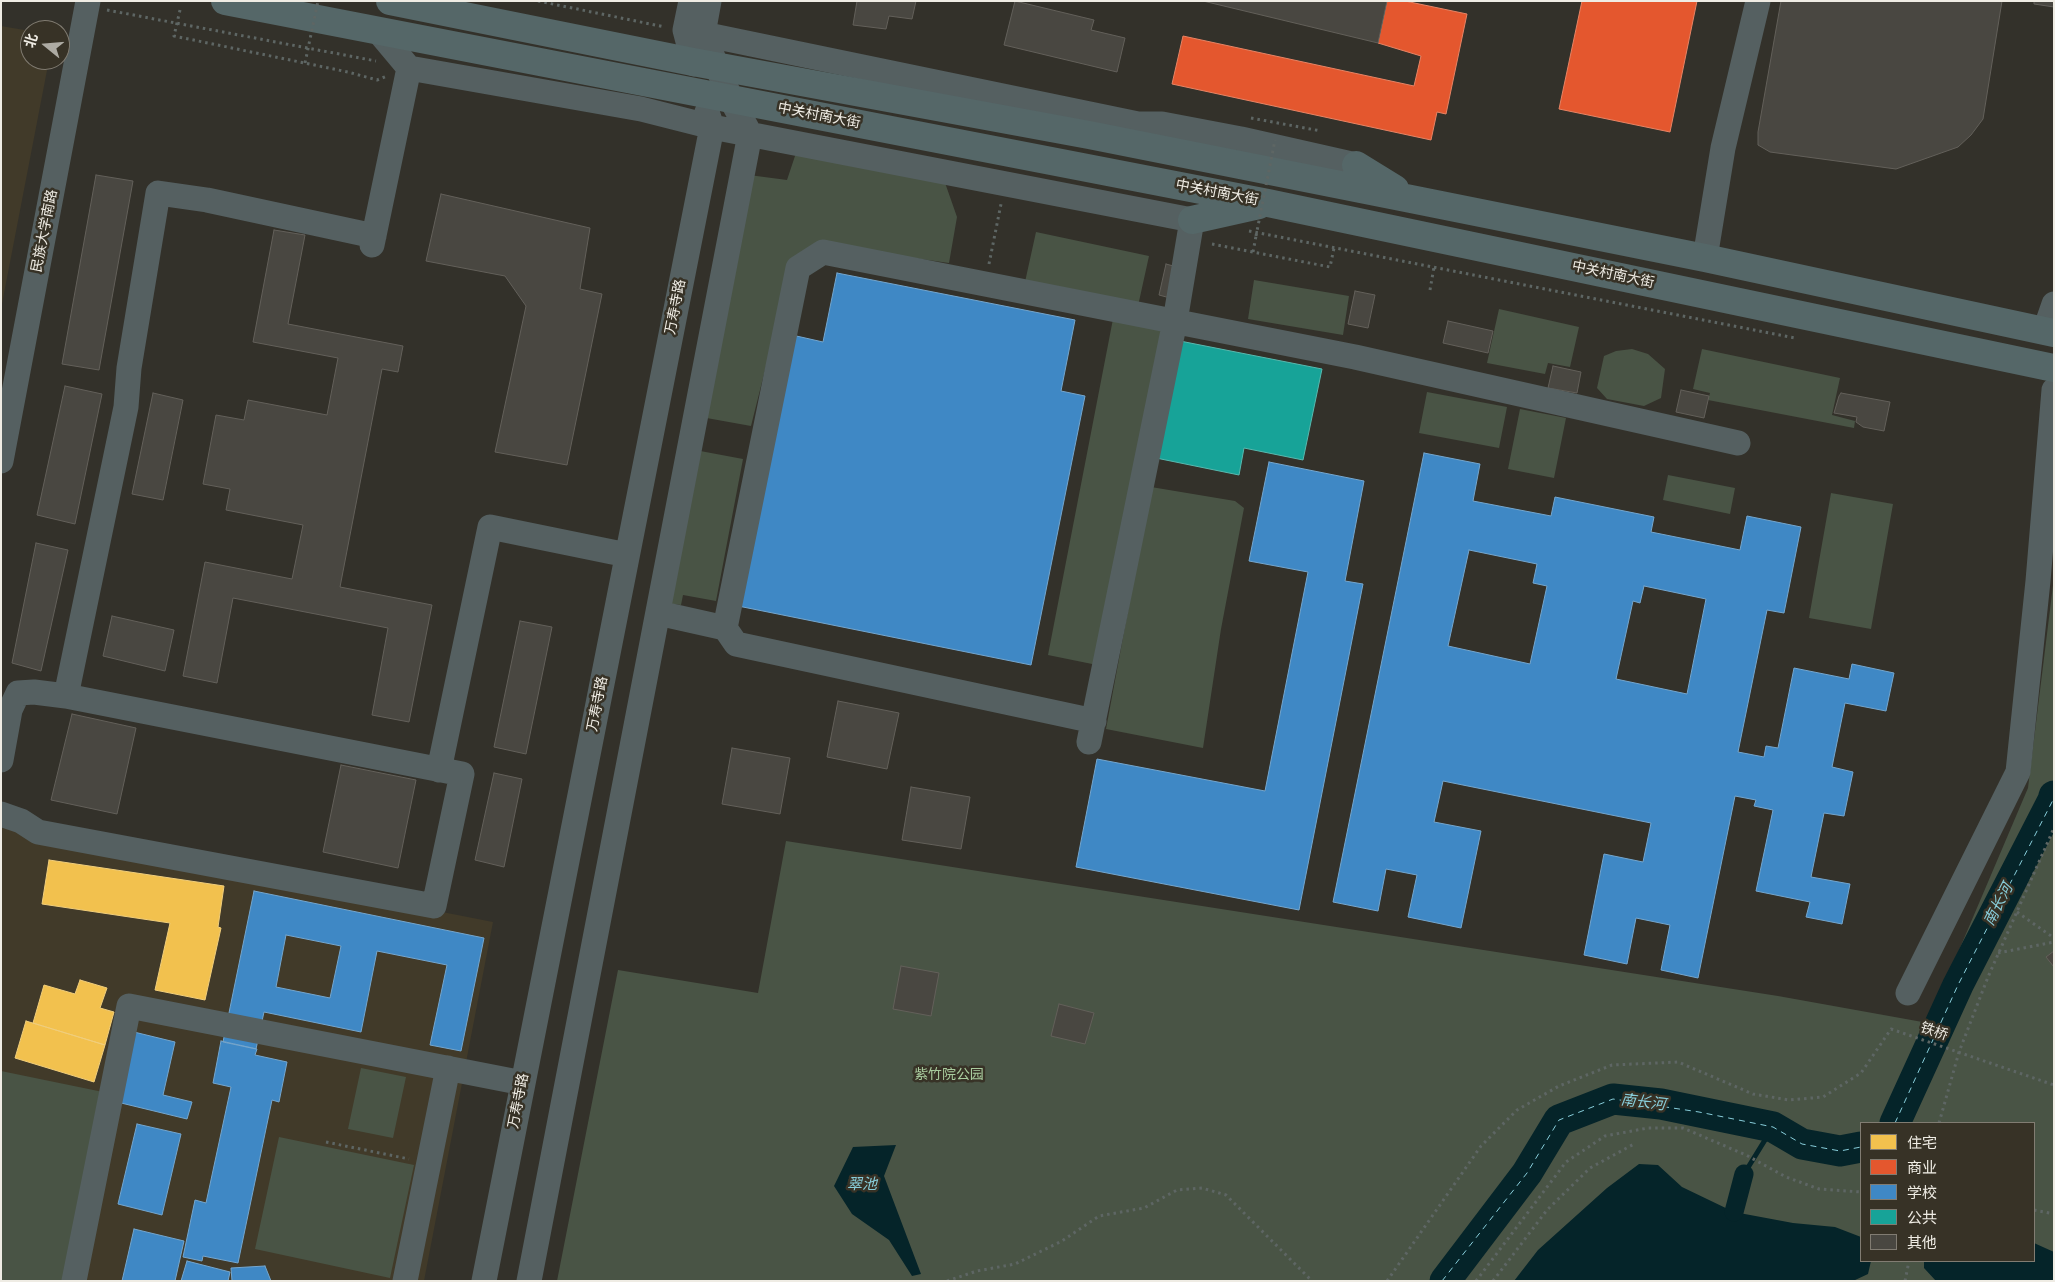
<!DOCTYPE html>
<html>
<head>
<meta charset="utf-8">
<style>
	body { margin:0 }
	#map { position:relative; width:2055px; height:1282px; overflow:hidden; background:#33312a; font-family:Signika,"Noto Sans SC",sans-serif }
	canvas { display:block }
	.frame { position:absolute; inset:0; border:2px solid #efece4; pointer-events:none }
	.legend { position:absolute; left:1860px; top:1122px; width:175px; height:140px; box-sizing:border-box; background:#373226; border:1px solid #817c72; margin:0; padding:6px 9px; list-style:none; font-size:15px; color:#efece4 }
	.legend li { display:flex; align-items:center; gap:10px; height:25px }
	.legend b { width:25px; border:1px solid #817c72 }
	.north { position:absolute; left:20px; top:20px; width:50px; height:50px; box-sizing:border-box; background:#373226; border:1px solid #817c72; border-radius:50%; rotate:287deg; font-size:14px; font-weight:700; line-height:20px; text-align:center; color:#efece4 }
	.north::after { content:''; display:block; margin:auto; width:18px; height:22px; background:#adaba3; clip-path:polygon(50% 0,100% 100%,50% 72%,0 100%) }
</style>
</head>
<body>
<div id="map">
<canvas width="2055" height="1282"></canvas>
<div class="frame"></div>
<ul class="legend">
<li><b style="height:14px;background:#f2c14e"></b>住宅</li>
<li><b style="height:14px;background:#e4572e"></b>商业</li>
<li><b style="height:14px;background:#3f88c5"></b>学校</li>
<li><b style="height:14px;background:#17a398"></b>公共</li>
<li><b style="height:14px;background:#494741"></b>其他</li>
</ul>
<div class="north">北</div>
</div>
<script>
const context = document.querySelector('canvas').getContext('2d');
context.lineJoin = 'round';
function fillPath(path, color) { context.fillStyle = color; context.fill(path, 'evenodd'); }
const shape = rows => new Path2D(rows.map(r => 'M' + r).join(''));
function trace(path, color, width, dash) { context.strokeStyle = color; context.lineWidth = width; context.lineCap = dash ? 'butt' : 'round'; context.setLineDash(dash || []); context.stroke(path); }
function write(font, color, halo, rows, align = 'center') {
  context.font = font + ' Signika,"Noto Sans SC",sans-serif'; context.lineWidth = 5; context.setLineDash([]); context.textBaseline = 'middle'; context.strokeStyle = halo; context.fillStyle = color; for (const [text, x, y, turn = 0] of rows) {
    context.save(); context.translate(x, y); context.rotate((+turn || 0) * Math.PI / 180); context.textAlign = isNaN(turn) ? turn : align; if (halo) context.strokeText(text, 0, 0); context.fillText(text, 0, 0); context.restore();
  }
}
const built = shape([
	[1,26,30,31,30,60,49,60,1,309],
	[1,825,493,922,424,1281,1,1281]
]);
const green = shape([
	[797,150,943,177,957,217,949,263,822,245,791,266,751,426,701,417,749,175,787,180],
	[1036,232,1149,256,1138,306,1025,282],
	[1254,280,1349,296,1343,335,1248,319],
	[1499,309,1579,327,1570,367,1548,363,1545,374,1487,363],
	[1113,319,1162,328,1097,665,1048,655],
	[1632,349,1648,354,1665,369,1661,398,1644,406,1607,399,1597,388,1604,356,1616,351],
	[1702,349,1840,378,1832,415,1855,421,1854,428,1708,400,1710,393,1693,389],
	[1427,392,1507,407,1499,448,1419,433],
	[1520,409,1566,418,1554,478,1508,469],
	[695,450,743,459,716,601,683,595,681,605,665,603],
	[1668,475,1735,488,1730,514,1663,500],
	[1151,487,1235,501,1244,508,1221,629,1203,748,1106,729],
	[1831,493,1893,504,1871,629,1809,618],
	[2054,577,2054,1281,557,1281,618,970,758,993,786,841,1778,996,1928,1023,2028,788],
	[1861,1123,2034,1123,2034,1261,1861,1261],
	[361,1068,406,1077,393,1138,348,1129],
	[1,1071,103,1092,63,1281,1,1281],
	[279,1137,414,1165,390,1278,255,1249]
]);
const water = shape([
	[896,1145,884,1176,921,1274,912,1276,889,1240,852,1214,834,1186,853,1147],
	[1639,1164,1658,1165,1682,1187,1734,1212,1793,1223,1835,1227,1861,1237,1861,1261,1871,1261,1868,1274,1853,1281,1514,1281,1538,1250,1607,1188],
	[2034,1243,2054,1252,2054,1281,1936,1281,1924,1268,1924,1261,2034,1261]
]);
const homes = shape([
	[49,860,224,886,218,927,221,928,205,1000,155,990,170,923,42,904,49,860],
	[80,980,107,988,100,1008,114,1012,105,1045,33,1023,44,985,75,994,80,980],
	[26,1021,105,1045,94,1082,15,1058,26,1021]
]);
const shops = shape([
	[1387,1,1405,1,1467,14,1446,114,1437,112,1431,140,1172,84,1183,36,1414,86,1421,56,1378,43,1387,1],
	[1582,1,1697,1,1670,132,1559,109,1582,1]
]);
const schools = shape([
	[837,273,1075,320,1061,391,1085,396,1031,665,738,606,792,335,823,342,837,273],
	[1424,453,1480,464,1473,501,1551,516,1555,497,1654,517,1651,532,1740,550,1747,516,1801,527,1784,613,1767,610,1738,752,1764,757,1766,746,1778,748,1794,668,1849,679,1852,664,1894,673,1886,711,1845,703,1832,767,1853,772,1844,816,1824,813,1811,877,1850,884,1842,924,1806,917,1810,902,1756,891,1773,810,1754,806,1756,800,1735,796,1698,978,1661,970,1670,925,1636,918,1627,964,1584,955,1604,854,1643,862,1651,823,1443,781,1434,822,1481,831,1461,928,1408,917,1417,875,1386,869,1378,911,1333,902,1424,453],
	[1469,550,1537,564,1533,583,1547,586,1530,664,1448,646,1469,550],
	[1644,586,1706,599,1687,694,1616,679,1633,601,1640,603,1644,586],
	[1269,462,1364,481,1345,581,1363,584,1299,910,1076,867,1097,759,1265,791,1308,572,1249,561,1269,462],
	[254,891,484,938,461,1051,430,1045,447,965,377,951,361,1032,264,1012,256,1049,223,1042,254,891],
	[286,935,341,946,330,998,276,987,286,935],
	[134,1032,175,1042,163,1095,192,1102,187,1119,117,1102,134,1032],
	[221,1041,257,1049,255,1055,287,1062,279,1102,272,1100,238,1263,203,1256,202,1261,183,1257,195,1200,206,1203,231,1087,213,1083,221,1041],
	[137,1124,181,1134,162,1215,118,1204,137,1124],
	[134,1229,184,1241,175,1281,122,1281,134,1229],
	[187,1261,230,1272,228,1281,181,1281,187,1261],
	[265,1266,271,1281,232,1281,231,1268,265,1266]
]);
const public = shape([
	[1180,341,1322,369,1303,460,1244,448,1239,475,1156,458,1180,341]
]);
const stream = shape([
	[1744,1174,1773,1127]
]);
const canal = shape([
	[2053,800,2054,800],
	[1734,1212,1744,1174]
]);
const river = shape([
	[1895,1123,1958,985,2053,800,2054,796],
	[1445,1281,1527,1173,1559,1120,1613,1099,1661,1104,1773,1127,1802,1144,1840,1151,1861,1147]
]);
const ferry = shape([
	[1895,1123,1958,985,2053,800,2054,796],
	[1442,1281,1527,1173,1559,1120,1613,1099,1699,1112,1773,1127,1802,1144,1840,1151,1861,1147]
]);
const building = shape([
	[857,1,916,1,912,19,889,16,886,29,853,25,857,1],
	[1015,1,1094,20,1091,30,1125,38,1117,72,1004,45,1015,1],
	[1203,1,1387,1,1378,43,1203,1],
	[1781,1,2002,1,1983,119,1971,135,1958,147,1896,169,1770,152,1758,145,1758,132,1781,1],
	[2034,1,2054,1,2054,7,2034,4,2034,1],
	[96,175,133,181,99,370,62,364,96,175],
	[441,194,590,228,580,289,602,294,567,465,495,452,526,306,505,276,426,261,441,194],
	[274,230,305,235,288,324,403,346,398,372,382,369,340,587,432,605,409,722,372,715,388,628,233,598,217,683,183,676,205,562,292,579,303,525,226,510,230,489,203,484,216,415,244,420,248,400,327,415,338,358,253,342,274,230],
	[1166,264,1177,267,1170,298,1159,295,1166,264],
	[1355,291,1375,295,1368,328,1348,324,1355,291],
	[1448,321,1493,331,1488,353,1443,343,1448,321],
	[1553,366,1581,372,1577,393,1548,388,1553,366],
	[65,386,102,394,75,524,37,515,65,386],
	[1681,390,1709,396,1704,418,1676,412,1681,390],
	[153,393,183,400,163,500,132,494,153,393],
	[1841,393,1890,402,1884,431,1863,427,1856,422,1857,417,1834,413,1839,396,1841,393],
	[36,543,68,550,41,671,12,663,36,543],
	[112,616,174,630,165,671,103,656,112,616],
	[520,621,552,627,526,754,494,747,520,621],
	[838,701,899,713,887,769,827,757,838,701],
	[72,714,136,728,117,814,51,800,72,714],
	[732,748,790,758,780,814,722,804,732,748],
	[341,765,416,780,398,868,323,852,341,765],
	[494,773,522,779,504,867,475,860,494,773],
	[911,787,970,797,961,849,902,840,911,787],
	[2054,951,2054,967,2046,957,2054,951],
	[901,966,939,973,931,1016,893,1009,901,966],
	[1059,1004,1094,1013,1085,1044,1051,1036,1059,1004]
]);
const path = shape([
	[538,1,665,27],
	[107,10,376,61],
	[180,10,174,36,348,72,377,80,387,76],
	[1251,118,1321,131],
	[1249,231,1795,338],
	[1212,244,1330,267,1334,248],
	[1253,252,1256,236],
	[989,264,1001,204],
	[1430,290,1434,267],
	[2017,912,2054,938],
	[1998,953,2054,942],
	[1939,1123,1959,1052,1988,977,2054,828],
	[326,1142,409,1159],
	[2034,1210,2054,1214],
	[947,1281,977,1271,1015,1264,1062,1241,1099,1216,1144,1208,1177,1190,1202,1188,1226,1195,1312,1281],
	[1387,1281,1481,1146,1517,1110,1559,1086,1612,1065,1678,1062,1753,1094,1789,1100,1823,1097,1861,1073,1891,1029,2054,1085],
	[1476,1281,1566,1162,1605,1136,1648,1128,1683,1128,1746,1155,1786,1177,1819,1189,1861,1192],
	[1493,1281,1547,1210,1590,1168,1634,1144],
	[1905,1281,1909,1261]
]);
const minor = shape([
	[691,1,685,30,694,64],
	[378,31,409,68,641,109,712,127,1192,220,1175,321,1089,742],
	[703,34,1138,124,1162,124,1241,139,1356,165],
	[372,245,409,68],
	[1705,258,1723,148,1758,1],
	[2045,330,2054,304],
	[1,461,88,1],
	[658,613,725,628],
	[66,696,126,407,129,368,158,193,207,200,374,236],
	[1094,721,736,644,725,628,798,268,823,252,1355,357,1738,443],
	[1,760,10,710,18,693,34,692,66,696,462,774,434,906,38,832,21,821,1,814],
	[439,770,490,527,627,555],
	[1908,993,2018,772,2038,581,2054,390],
	[74,1281,129,1006,523,1083],
	[405,1281,448,1068],
	[484,1281,712,127,707,112],
	[529,1281,750,134,731,99,703,34,709,1]
]);
const major = shape([
	[225,1,1268,203,2054,368],
	[390,1,693,62,1089,135,1411,199,1705,258,2054,333],
	[1356,165,1395,189],
	[1192,220,1259,205]
]);
const pathBridge = shape([
	[305,63,318,1],
	[1256,236,1275,140]
]);
const streetNames = [
	["中关村南大街",819,116,11],
	["中关村南大街",1217,193,11],
	["民族大学南路",45,231,-79],
	["中关村南大街",1613,275,12],
	["万寿寺路",676,307,-79],
	["万寿寺路",598,704,-79],
	["铁桥",1934,1032,19],
	["万寿寺路",519,1101,-79]
];
const parkNames = [
	["紫竹院公园",949,1075]
];
const waterNames = [
	["南长河",1999,905,-63],
	["南长河",1643,1103,7],
	["翠池",862,1185]
];
fillPath(built, '#413a29');
fillPath(green, '#495445');
fillPath(water, '#052429');
fillPath(homes, '#f2c14e');
trace(homes, '#f1ce7b', 1);
fillPath(shops, '#e4572e');
trace(shops, '#e78465', 1);
fillPath(schools, '#3f88c5');
trace(schools, '#74a6ce', 1);
fillPath(public, '#17a398');
trace(public, '#58b9af', 1);
trace(stream, '#052429', 5);
trace(canal, '#052429', 19);
trace(river, '#052429', 31);
trace(ferry, '#88cedb', 1, [6, 5]);
fillPath(building, '#494741');
trace(building, '#63605a', 1);
trace(path, '#5e6664', 3, [2.5, 4]);
trace(minor, '#556061', 25);
trace(major, '#556768', 28);
trace(pathBridge, '#5e6664', 3, [2.5, 4]);
write('14px', '#efece4', '#373226', streetNames);
write('14px', '#a9cc9e', '#373226', parkNames);
write('italic 15px', '#88cedb', '#373226', waterNames);
</script>
</body>
</html>
